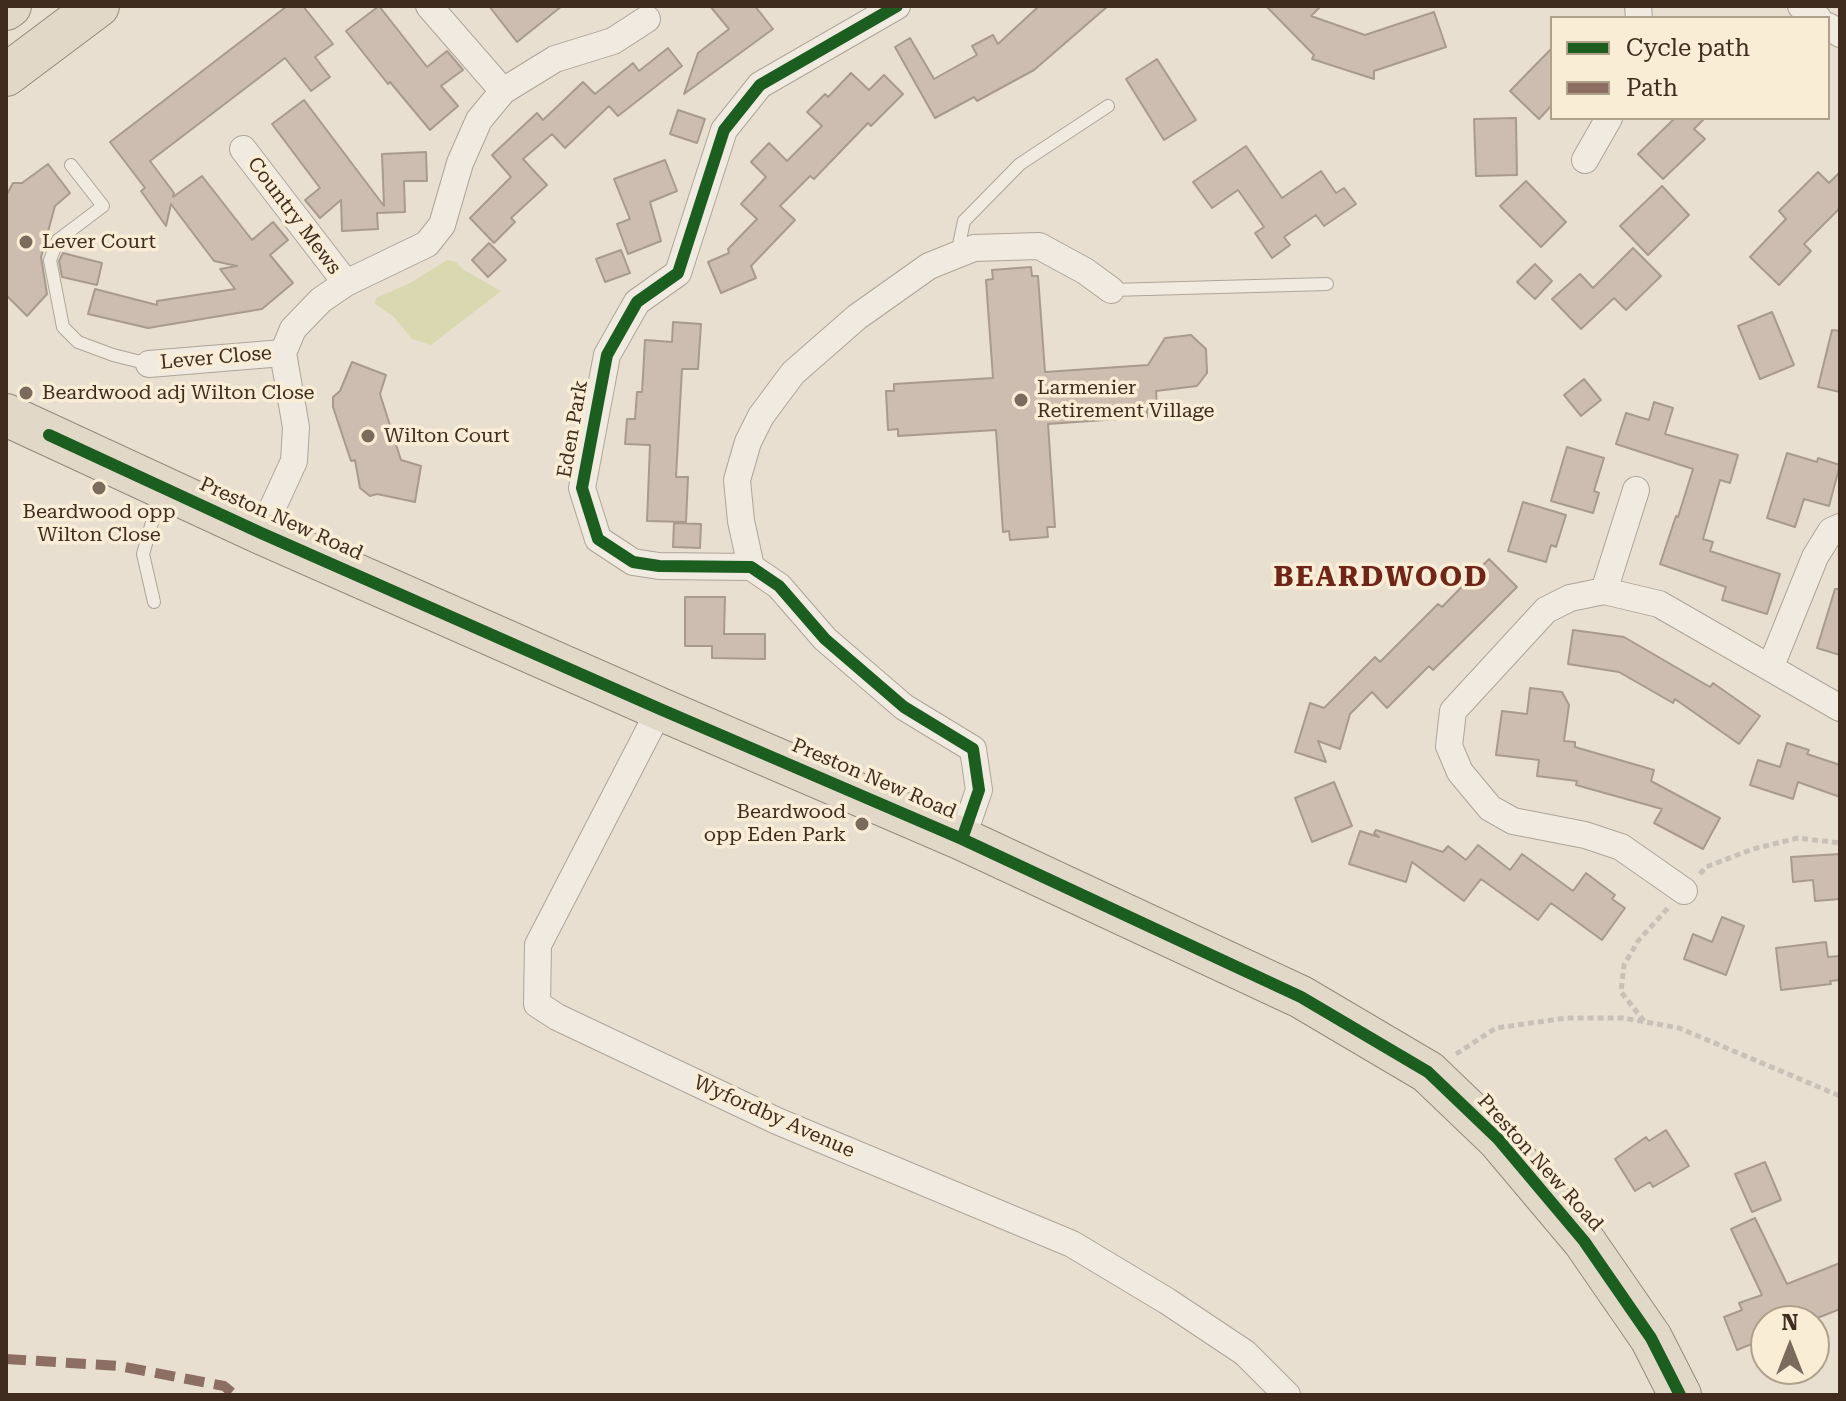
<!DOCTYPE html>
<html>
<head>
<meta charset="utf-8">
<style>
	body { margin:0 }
	#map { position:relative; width:1846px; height:1401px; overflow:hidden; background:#e8dfd0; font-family:"Roboto Serif",serif }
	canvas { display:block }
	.frame { position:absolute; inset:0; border:8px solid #3f2c1e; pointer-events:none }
	.legend { position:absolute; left:1550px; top:16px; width:280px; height:104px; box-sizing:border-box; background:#f9edd5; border:2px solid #afa08c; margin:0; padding:10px 14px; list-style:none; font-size:24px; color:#3f2c1e }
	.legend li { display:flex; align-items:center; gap:16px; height:40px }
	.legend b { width:40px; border:2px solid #afa08c }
	.north { position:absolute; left:1750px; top:1305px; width:80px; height:80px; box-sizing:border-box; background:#f9edd5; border:2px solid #afa08c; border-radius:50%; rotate:0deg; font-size:22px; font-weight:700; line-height:32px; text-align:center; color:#3f2c1e }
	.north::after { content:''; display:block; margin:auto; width:28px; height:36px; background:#7a6b5c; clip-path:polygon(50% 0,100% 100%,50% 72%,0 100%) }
</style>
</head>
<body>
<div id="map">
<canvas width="1846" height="1401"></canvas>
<div class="frame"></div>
<ul class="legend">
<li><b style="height:10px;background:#1b5e20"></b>Cycle path</li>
<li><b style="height:10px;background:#8d6e63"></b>Path</li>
</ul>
<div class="north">N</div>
</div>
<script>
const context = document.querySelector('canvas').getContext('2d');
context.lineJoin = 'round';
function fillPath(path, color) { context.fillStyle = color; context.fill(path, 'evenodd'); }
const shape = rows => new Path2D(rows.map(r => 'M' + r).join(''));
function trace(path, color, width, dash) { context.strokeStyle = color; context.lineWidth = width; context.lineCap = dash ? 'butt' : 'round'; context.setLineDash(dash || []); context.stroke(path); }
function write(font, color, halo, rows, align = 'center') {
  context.font = font + ' "Roboto Serif",serif'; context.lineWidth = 7; context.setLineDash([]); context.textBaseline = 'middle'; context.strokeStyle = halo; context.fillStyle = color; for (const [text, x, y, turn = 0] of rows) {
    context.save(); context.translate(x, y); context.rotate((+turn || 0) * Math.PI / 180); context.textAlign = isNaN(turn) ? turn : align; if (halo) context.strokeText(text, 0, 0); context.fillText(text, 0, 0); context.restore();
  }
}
const green = shape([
	[447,260,456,262,464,270,501,291,431,345,412,339,394,317,375,304,376,298,410,283]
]);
const building = shape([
	[287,6,303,6,333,44,315,57,330,77,311,91,285,58,150,161,174,193,173,197,202,176,252,240,273,222,288,240,270,255,293,283,262,309,148,328,88,314,95,289,157,305,157,301,235,289,220,269,237,266,214,261,171,204,166,226,141,191,145,188,110,142,287,6],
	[379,6,427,67,447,51,463,70,441,86,458,106,430,130,390,82,388,84,346,31,379,6],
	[489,6,562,6,517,42,489,6],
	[710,6,755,6,773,29,684,94,698,53,729,29,710,6],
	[1039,6,1108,6,1034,70,977,101,974,97,935,118,895,47,910,38,934,79,977,55,972,46,993,35,998,44,1039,6],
	[1266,6,1321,6,1311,16,1365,35,1434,12,1446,47,1374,71,1374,79,1312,59,1314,55,1266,6],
	[668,48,682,66,618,116,609,106,565,148,552,134,523,159,547,185,511,218,515,222,494,243,470,218,511,177,492,155,537,113,543,120,583,82,595,94,633,63,639,71,668,48],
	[1552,48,1552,105,1539,119,1510,91,1552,48],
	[1157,59,1196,120,1164,140,1126,79,1157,59],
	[851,73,869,90,884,75,903,94,871,126,868,123,814,179,810,176,780,206,795,220,751,266,756,278,721,293,708,262,729,253,728,249,757,219,741,204,766,177,751,162,769,143,787,161,822,126,807,112,825,94,828,97,851,73],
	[304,100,384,206,382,154,426,152,427,181,404,181,405,212,377,213,378,229,342,231,341,200,320,218,305,200,320,188,272,124,304,100],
	[678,110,705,119,697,143,670,134,678,110],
	[1516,118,1517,175,1476,176,1474,119,1516,118],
	[1675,118,1705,118,1694,129,1705,139,1663,179,1638,154,1675,118],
	[1246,146,1282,198,1321,171,1336,193,1344,188,1356,204,1324,226,1316,215,1284,237,1290,245,1272,258,1255,233,1264,227,1238,190,1212,208,1193,182,1246,146],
	[665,160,677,191,650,202,661,241,628,254,617,224,630,219,614,179,665,160],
	[48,164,70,193,55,206,41,257,47,294,27,316,6,295,6,196,13,183,22,183,48,164],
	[1818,172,1829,183,1840,172,1840,208,1804,244,1811,251,1779,285,1750,257,1786,219,1779,211,1818,172],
	[1526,181,1566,222,1541,247,1500,206,1526,181],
	[1662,186,1689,215,1648,255,1620,226,1662,186],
	[489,243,506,260,488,277,472,260,489,243],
	[1633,248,1661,276,1626,310,1614,298,1581,329,1552,299,1580,274,1593,288,1633,248],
	[621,250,630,273,605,282,596,259,621,250],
	[63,253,102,263,97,285,62,277,59,261,63,253],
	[1535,264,1552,281,1535,299,1517,282,1535,264],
	[1031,267,1032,276,1038,276,1045,372,1148,365,1165,338,1191,335,1206,349,1207,373,1197,386,1156,391,1157,408,1147,409,1147,417,1048,424,1055,527,1047,527,1048,537,1010,540,1009,531,1003,532,996,430,898,436,898,429,888,430,886,391,894,391,894,384,993,378,986,280,993,279,992,270,1031,267],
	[1772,312,1794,365,1760,379,1738,326,1772,312],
	[673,322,701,324,698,369,682,369,676,477,688,477,686,522,647,521,650,445,625,444,627,419,635,419,637,392,642,392,645,340,672,342,673,322],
	[1832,330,1840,331,1840,392,1818,387,1832,330],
	[352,362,386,375,380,394,401,460,421,466,415,502,377,494,370,496,360,488,355,460,351,461,333,407,333,397,340,391,352,362],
	[1584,379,1601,400,1581,416,1564,395,1584,379],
	[1654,402,1673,408,1665,434,1738,455,1730,483,1720,480,1703,539,1713,542,1710,551,1780,574,1767,614,1722,600,1726,587,1660,564,1676,516,1678,517,1693,469,1616,444,1626,413,1649,420,1654,402],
	[1567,447,1604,458,1594,491,1599,493,1593,513,1551,501,1567,447],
	[1787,453,1817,462,1818,458,1840,465,1829,506,1804,499,1795,527,1767,518,1787,453],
	[1523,502,1566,515,1556,547,1551,545,1546,562,1508,551,1523,502],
	[674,523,701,524,700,548,673,547,674,523],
	[1489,559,1517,587,1478,626,1433,670,1429,666,1387,708,1372,692,1350,714,1340,749,1318,741,1326,762,1295,752,1310,703,1324,708,1375,657,1380,662,1438,604,1442,607,1489,559],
	[1835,589,1840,589,1840,655,1817,648,1835,589],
	[685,597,725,597,724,634,765,634,765,659,712,658,712,646,685,646,685,597],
	[1573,630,1624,637,1710,687,1713,683,1760,716,1739,744,1675,699,1673,703,1619,672,1568,664,1573,630],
	[1530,688,1562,692,1569,705,1564,741,1575,742,1575,747,1654,770,1651,781,1720,818,1703,849,1654,823,1662,809,1576,785,1577,781,1537,776,1539,760,1496,755,1502,711,1527,714,1530,688],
	[1787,743,1809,750,1807,754,1840,765,1840,797,1798,782,1793,799,1750,785,1758,760,1780,767,1787,743],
	[1334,782,1352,826,1312,842,1295,798,1334,782],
	[1376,830,1443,852,1448,846,1466,860,1478,845,1510,870,1522,854,1573,891,1586,873,1615,895,1612,899,1625,908,1602,940,1551,903,1538,920,1481,879,1464,901,1412,862,1406,882,1349,864,1360,831,1379,837,1374,833,1376,830],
	[1840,854,1840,899,1815,901,1813,880,1793,882,1791,857,1840,854],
	[1722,917,1744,926,1726,975,1684,959,1693,934,1712,942,1722,917],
	[1826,942,1828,957,1840,956,1840,980,1830,981,1831,984,1781,990,1776,948,1826,942],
	[1666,1130,1689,1166,1653,1187,1650,1182,1635,1191,1615,1159,1646,1137,1649,1141,1666,1130],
	[1765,1162,1781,1200,1752,1212,1735,1174,1765,1162],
	[1755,1218,1787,1284,1840,1263,1840,1309,1810,1321,1766,1321,1766,1338,1737,1350,1724,1317,1742,1310,1739,1303,1762,1295,1731,1229,1755,1218]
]);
const path = shape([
	[1700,874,1706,867,1753,849,1798,838,1840,843],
	[1644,1021,1621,992,1624,965,1638,941,1668,908],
	[1456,1054,1496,1028,1566,1018,1623,1018,1679,1028,1840,1096]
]);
const service = shape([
	[71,165,103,206,58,240,50,260,63,327,78,342,113,355,149,364],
	[957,254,964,221,1020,164,1108,106],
	[1111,290,1327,284],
	[154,602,143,554,155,512,164,495]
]);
const minor = shape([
	[429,6,503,91],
	[897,6,760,85,724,130,678,273,637,302,607,355,582,488,598,539,633,562,659,566,751,567,779,586,825,639,904,707,973,749,979,790,962,839],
	[1638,6,1639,18],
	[1801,6,1818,18],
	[1828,26,1840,34],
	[243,149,346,283],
	[1585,160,1609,118],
	[149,364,283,353],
	[261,533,294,461,296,427,283,353,293,329,321,300,346,283,427,244,442,225,460,163,479,120,503,91,555,59,613,41,647,19],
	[751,567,741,521,737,480,748,442,761,416,793,373,857,317,929,266,974,248,1039,246,1085,271,1111,290],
	[1604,591,1636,490],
	[1771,666,1815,557,1831,531,1840,527],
	[660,709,538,945,537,1004,557,1017,777,1121,1072,1244,1167,1301,1245,1353,1287,1395],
	[1684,891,1621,847,1585,835,1513,821,1490,808,1460,772,1449,746,1453,711,1546,610,1570,598,1604,591,1659,604,1840,708]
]);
const trunk = shape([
	[6,9,10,6],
	[6,75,98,6],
	[6,415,261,533,660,709,962,839,1301,997,1428,1072,1498,1139,1584,1241,1651,1338,1680,1395]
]);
const quiet = shape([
	[6,1359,119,1366,224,1386,235,1395]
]);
const cycleway = shape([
	[897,6,760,85,724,130,678,273,637,302,607,355,582,488,598,539,633,562,659,566,751,567,779,586,825,639,904,707,973,749,979,790,962,839],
	[49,435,261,533,660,709,962,839,1301,997,1428,1072,1498,1139,1584,1241,1651,1338,1680,1395]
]);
const markers = [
	[26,242,8,"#7a6b5c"],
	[26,393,8,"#7a6b5c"],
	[1021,400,8,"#7a6b5c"],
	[368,436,8,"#7a6b5c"],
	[99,488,8,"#7a6b5c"],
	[862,824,8,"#7a6b5c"]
];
const streetNames = [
	["Country Mews",294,216,53],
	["Lever Close",216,358,-5],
	["Eden Park",573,429,-80],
	["Preston New Road",281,519,24],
	["Preston New Road",874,779,23],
	["Wyfordby Avenue",774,1117,24],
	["Preston New Road",1540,1163,48]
];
const poiNames = [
	["Lever Court",42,242],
	["Larmenier",1037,388],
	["Retirement Village",1037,411],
	["Beardwood adj Wilton Close",42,393],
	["Wilton Court",384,436],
	["Beardwood opp",99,512,"center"],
	["Wilton Close",99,535,"center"],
	["Beardwood",846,812,"right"],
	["opp Eden Park",846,835,"right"]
];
const districtNames = [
	["BEARDWOOD",1381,578]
];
fillPath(green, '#dad8b1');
fillPath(building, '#ccbdb0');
trace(building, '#a99a8e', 2);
trace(service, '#aea498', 14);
trace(minor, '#aea498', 28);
trace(trunk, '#938a7f', 44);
trace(path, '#c9c1b7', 5, [6, 4]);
trace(service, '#f0eae1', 12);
trace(minor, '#f0eae1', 26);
trace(trunk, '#e2d8c8', 42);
trace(quiet, '#8d6e63', 10, [20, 10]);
trace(cycleway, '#1b5e20', 12);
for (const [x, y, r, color] of markers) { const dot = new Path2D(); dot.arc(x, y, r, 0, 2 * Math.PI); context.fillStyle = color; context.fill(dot); trace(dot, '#f9edd5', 3); }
write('20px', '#3f2c1e', '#f9edd5', streetNames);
write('20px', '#3f2c1e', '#f9edd5', poiNames, 'left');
context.letterSpacing = '2px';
write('bold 28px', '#712518', '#f9edd5', districtNames);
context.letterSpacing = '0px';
</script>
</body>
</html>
